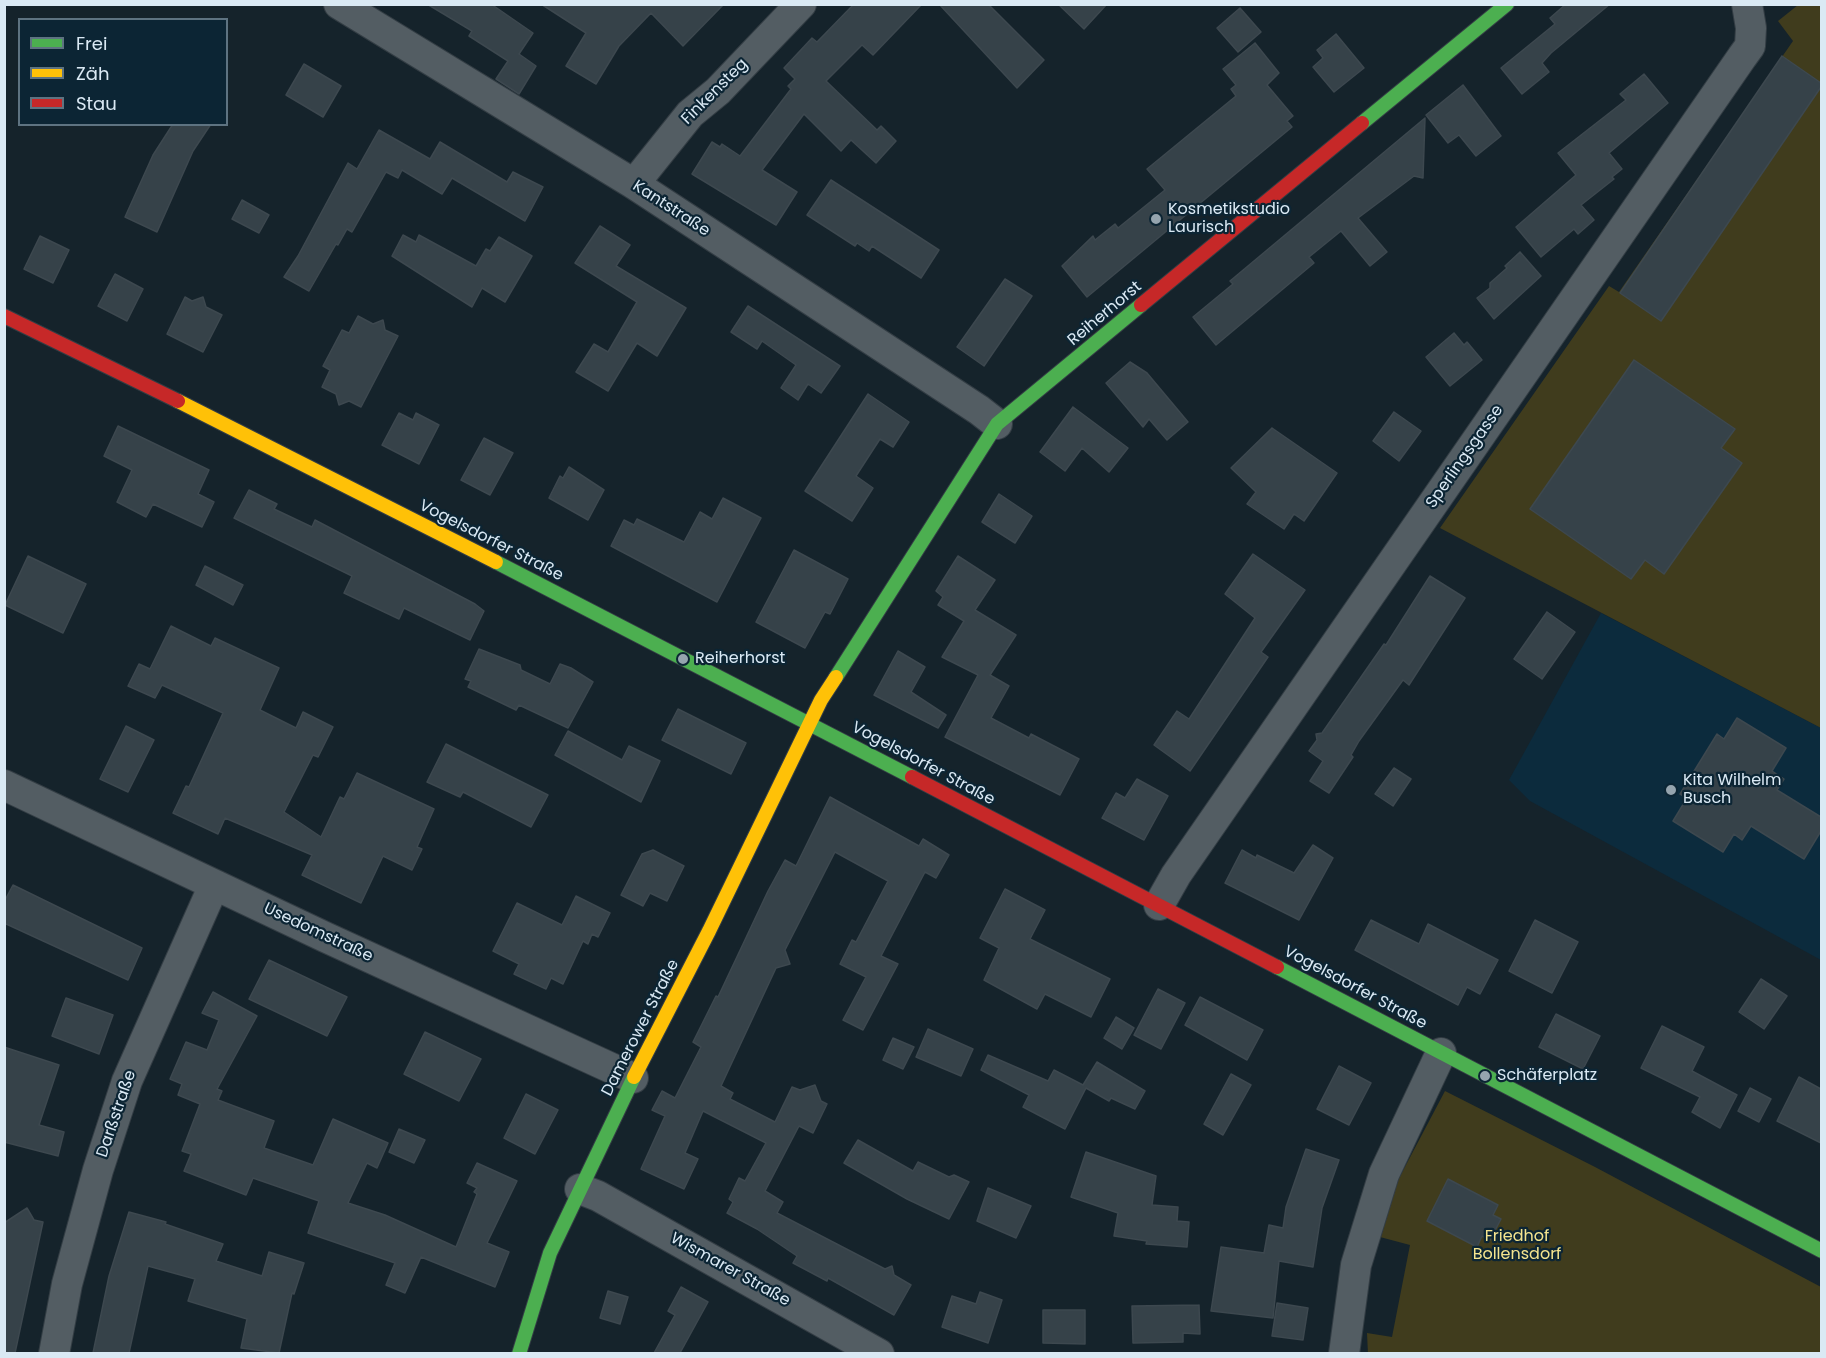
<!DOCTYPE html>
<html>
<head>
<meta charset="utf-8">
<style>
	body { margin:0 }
	#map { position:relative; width:1826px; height:1358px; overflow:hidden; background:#15232b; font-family:Poppins,sans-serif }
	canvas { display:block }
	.frame { position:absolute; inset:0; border:6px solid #dae9f4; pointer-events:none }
	.legend { position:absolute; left:18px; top:18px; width:210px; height:108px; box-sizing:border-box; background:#0c2534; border:2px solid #5e7381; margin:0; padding:8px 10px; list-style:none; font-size:18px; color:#dae9f4 }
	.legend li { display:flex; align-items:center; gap:12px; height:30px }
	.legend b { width:30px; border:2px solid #5e7381 }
</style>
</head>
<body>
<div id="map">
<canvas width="1826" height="1358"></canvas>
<div class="frame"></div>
<ul class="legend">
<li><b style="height:8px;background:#4caf50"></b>Frei</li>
<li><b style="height:8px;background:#ffc107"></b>Zäh</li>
<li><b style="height:8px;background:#c62828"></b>Stau</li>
</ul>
</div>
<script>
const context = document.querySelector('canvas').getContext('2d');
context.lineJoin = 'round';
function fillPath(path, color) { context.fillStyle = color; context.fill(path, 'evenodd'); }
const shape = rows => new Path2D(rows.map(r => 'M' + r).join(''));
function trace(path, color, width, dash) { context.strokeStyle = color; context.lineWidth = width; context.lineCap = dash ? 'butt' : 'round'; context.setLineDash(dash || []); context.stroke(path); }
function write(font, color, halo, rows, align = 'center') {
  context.font = font + ' Poppins,sans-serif'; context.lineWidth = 4.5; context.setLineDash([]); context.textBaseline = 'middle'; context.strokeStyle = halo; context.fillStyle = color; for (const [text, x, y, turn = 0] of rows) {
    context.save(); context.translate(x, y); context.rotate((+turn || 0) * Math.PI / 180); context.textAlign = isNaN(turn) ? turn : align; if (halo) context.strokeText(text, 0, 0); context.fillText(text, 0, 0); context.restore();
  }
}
const built = shape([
	[1601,613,1821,728,1821,960,1530,801,1509,780]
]);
const green = shape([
	[1798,5,1821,5,1821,728,1440,528,1609,286,1619,292,1793,41,1778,21],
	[1445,1091,1595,1167,1821,1287,1821,1353,1368,1354,1367,1333,1392,1337,1410,1245,1380,1237,1398,1180]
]);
const building = shape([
	[427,4,491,4,533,33,519,54,536,66,519,94,496,79,508,61,469,36,472,31,427,4],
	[541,4,724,4,683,46,651,13,619,46,596,84,566,66,586,33,541,4],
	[854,4,922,4,873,55,862,45,826,81,877,130,881,126,896,141,876,163,851,140,841,151,804,114,762,170,797,192,776,225,692,174,712,142,720,147,722,144,740,156,791,89,788,86,795,79,784,68,812,38,817,42,854,4],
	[939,4,988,4,1044,60,1017,88,939,4],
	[1058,4,1107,4,1084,29,1058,4],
	[1566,4,1610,4,1551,53,1542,63,1549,72,1522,94,1501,68,1555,24,1550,18,1566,4],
	[1240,8,1261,32,1238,52,1217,28,1240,8],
	[1336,34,1364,68,1334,92,1313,67,1323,58,1317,50,1336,34],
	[1255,43,1279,73,1267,85,1293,116,1287,121,1292,127,1087,297,1062,266,1093,236,1095,240,1115,224,1118,228,1165,190,1147,169,1236,96,1231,89,1236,85,1223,69,1255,43],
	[1782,56,1821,83,1821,87,1661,321,1620,293,1782,56],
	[304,64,341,86,323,117,286,95,304,64],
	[1644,74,1668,103,1609,153,1622,169,1612,177,1614,179,1581,205,1594,220,1578,234,1574,229,1541,257,1516,227,1576,175,1558,153,1626,100,1620,94,1644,74],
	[1463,85,1501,136,1476,156,1459,135,1448,143,1426,115,1463,85],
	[1425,118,1423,178,1414,176,1358,218,1387,252,1370,266,1341,231,1309,257,1314,263,1216,345,1193,317,1233,284,1230,281,1425,118],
	[173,124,211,124,193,151,157,232,125,217,153,155,173,124],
	[379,130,430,159,440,142,507,182,513,172,543,187,525,221,452,178,442,194,402,170,398,178,386,172,352,232,347,229,338,245,336,244,309,291,284,277,298,256,348,163,357,169,379,130],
	[831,180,939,250,921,278,872,246,869,251,857,243,855,246,807,215,831,180],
	[242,200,269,215,259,233,232,219,242,200],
	[600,226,630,245,616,266,686,308,657,356,637,343,608,391,576,372,594,344,608,352,637,302,575,263,600,226],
	[403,235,416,242,419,235,476,266,486,249,490,251,499,237,532,256,505,302,482,288,472,307,392,256,403,235],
	[40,236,69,250,53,283,24,269,40,236],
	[1520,252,1541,276,1494,319,1477,298,1490,288,1490,283,1507,268,1505,266,1520,252],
	[115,274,143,289,127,321,98,306,115,274],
	[1005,279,1032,296,984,366,957,347,1005,279],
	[185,297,192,301,203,297,206,307,222,315,203,352,167,334,185,297],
	[748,306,840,366,821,393,808,384,798,400,781,388,796,365,762,341,757,349,731,332,748,306],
	[358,316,373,324,383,320,385,330,398,336,361,407,349,401,339,405,336,394,322,387,330,370,323,366,342,330,349,333,358,316],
	[1454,333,1464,345,1467,342,1482,360,1450,386,1426,357,1454,333],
	[1634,360,1735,429,1721,448,1742,463,1664,574,1645,560,1631,579,1530,509,1634,360],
	[1130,362,1147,373,1188,422,1167,440,1149,419,1143,427,1106,383,1130,362],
	[868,394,909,422,893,447,880,439,856,476,873,488,852,521,805,491,868,394],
	[1073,407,1128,448,1109,472,1082,448,1065,471,1040,452,1073,407],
	[1394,412,1421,431,1399,461,1373,441,1394,412],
	[399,413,413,420,416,413,439,425,419,464,382,445,399,413],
	[118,426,209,470,198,494,214,502,202,527,153,504,146,517,117,502,132,470,104,456,118,426],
	[1272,428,1337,473,1304,521,1294,514,1284,529,1247,504,1256,492,1231,468,1272,428],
	[484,438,513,453,490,495,461,480,484,438],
	[569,467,604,490,588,520,549,498,560,476,563,478,569,467],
	[249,490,277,504,274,509,312,527,315,520,475,604,484,611,470,640,404,608,399,619,344,593,352,576,234,518,249,490],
	[999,494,1032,516,1015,543,982,522,999,494],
	[723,498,761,518,717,602,611,546,624,520,634,525,637,519,684,542,700,512,712,519,723,498],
	[794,550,848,579,830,614,825,612,805,648,756,622,794,550],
	[1253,554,1305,590,1261,652,1268,657,1190,771,1154,745,1177,711,1189,719,1255,618,1225,594,1253,554],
	[28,556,86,584,63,633,5,605,28,556],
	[958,556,995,580,975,610,1016,635,990,675,1009,686,991,718,1029,738,1031,734,1079,759,1060,795,945,737,978,675,942,657,964,621,938,605,943,597,936,591,958,556],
	[205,566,243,585,233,605,196,585,205,566],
	[1430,576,1465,598,1409,685,1403,680,1359,741,1351,755,1353,757,1329,793,1310,781,1323,761,1309,751,1317,740,1316,734,1322,733,1384,644,1386,645,1430,576],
	[1547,612,1575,632,1542,679,1514,659,1547,612],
	[171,626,211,646,215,638,279,668,260,710,296,728,303,712,333,727,318,757,313,755,284,812,321,837,340,797,344,799,357,773,434,809,417,847,422,849,412,870,383,856,361,903,302,875,312,855,225,818,218,834,173,813,186,786,189,787,223,713,162,685,155,698,128,686,139,664,150,669,171,626],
	[479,649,520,665,521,670,550,684,560,664,571,668,593,682,568,728,519,705,516,710,468,687,471,681,465,679,479,649],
	[898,651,925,667,911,692,946,715,938,728,874,695,898,651],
	[678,709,746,743,731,774,662,740,678,709],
	[1737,718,1786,748,1772,771,1784,779,1777,790,1821,817,1821,831,1804,859,1751,826,1742,840,1734,834,1723,852,1673,821,1687,798,1680,794,1717,734,1724,739,1737,718],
	[126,726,154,740,128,792,100,779,126,726],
	[568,731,622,760,629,746,660,761,641,802,555,755,568,731],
	[446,744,548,795,531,827,463,792,460,797,427,782,446,744],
	[1394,768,1411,779,1393,806,1375,794,1394,768],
	[1137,779,1168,796,1144,840,1102,818,1116,793,1125,798,1137,779],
	[830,797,919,846,923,839,949,855,936,878,925,872,881,956,898,964,863,1030,843,1020,866,977,840,964,852,940,856,942,888,881,835,852,785,950,790,964,776,968,721,1086,733,1093,730,1099,775,1122,792,1087,800,1090,815,1085,821,1101,827,1104,813,1133,799,1126,765,1191,783,1202,777,1213,885,1269,892,1266,894,1275,911,1285,894,1315,828,1278,827,1281,793,1263,797,1256,757,1229,727,1213,733,1202,729,1199,739,1178,745,1181,766,1143,703,1111,685,1153,698,1159,684,1189,641,1169,665,1116,652,1110,662,1091,675,1098,701,1047,693,1042,716,996,718,997,768,891,785,860,796,866,830,797],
	[1313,845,1333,858,1299,920,1225,883,1242,850,1256,858,1257,855,1294,873,1313,845],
	[653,850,684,866,667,901,650,893,643,906,621,895,642,854,653,850],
	[13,885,142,948,128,980,4,923,4,902,13,885],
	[1005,889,1045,910,1030,939,1110,979,1091,1017,1045,994,1037,1009,984,980,999,948,980,938,1005,889],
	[576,896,610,913,598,937,592,934,588,944,583,941,563,984,551,978,546,989,514,974,519,964,493,951,517,903,562,925,576,896],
	[1371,920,1419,944,1428,924,1498,960,1480,994,1467,987,1458,1005,1355,950,1371,920],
	[1535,920,1578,942,1552,993,1509,971,1535,920],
	[269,960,347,997,327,1036,249,999,269,960],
	[1761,979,1787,996,1764,1029,1739,1012,1761,979],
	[1158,989,1185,1003,1161,1049,1134,1035,1158,989],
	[213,992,257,1016,217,1089,222,1091,218,1100,274,1121,264,1148,313,1165,333,1119,388,1143,377,1168,367,1163,348,1203,385,1215,456,1247,477,1194,474,1192,477,1188,467,1183,477,1163,517,1181,487,1243,509,1252,495,1287,421,1257,405,1293,386,1285,395,1263,308,1233,319,1201,253,1178,246,1195,184,1171,191,1154,182,1151,200,1104,178,1095,182,1084,170,1079,186,1042,207,1050,219,1020,202,1013,213,992],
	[1200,997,1263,1030,1247,1060,1185,1025,1200,997],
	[66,998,113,1015,99,1054,52,1036,66,998],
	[1556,1014,1600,1036,1583,1069,1539,1047,1556,1014],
	[1116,1017,1134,1028,1122,1049,1104,1038,1116,1017],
	[1662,1026,1704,1047,1692,1071,1737,1095,1720,1128,1692,1112,1700,1097,1641,1068,1662,1026],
	[928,1029,973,1049,961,1076,916,1057,928,1029],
	[425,1032,481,1059,459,1101,404,1074,425,1032],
	[893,1038,914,1047,903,1069,883,1060,893,1038],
	[4,1047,59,1065,39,1125,64,1132,58,1156,4,1142,4,1047],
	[988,1055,1048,1081,1054,1070,1083,1085,1097,1062,1145,1091,1135,1109,1111,1098,1109,1101,1086,1088,1065,1129,1023,1107,1029,1095,981,1070,988,1055],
	[1339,1066,1371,1083,1349,1125,1317,1109,1339,1066],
	[1231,1074,1251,1085,1223,1135,1204,1124,1231,1074],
	[1799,1077,1821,1089,1821,1143,1777,1121,1799,1077],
	[1750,1088,1771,1099,1759,1122,1738,1111,1750,1088],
	[526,1094,558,1110,535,1154,504,1138,526,1094],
	[399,1129,425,1140,414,1163,389,1152,399,1129],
	[858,1140,913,1171,918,1162,949,1177,954,1175,969,1182,949,1219,907,1199,844,1163,858,1140],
	[1306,1149,1339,1160,1322,1208,1313,1267,1279,1261,1273,1318,1211,1311,1221,1247,1264,1253,1269,1225,1283,1228,1286,1207,1306,1149],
	[1086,1152,1156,1176,1152,1205,1178,1207,1177,1221,1189,1222,1187,1247,1146,1244,1147,1241,1114,1236,1118,1213,1071,1197,1086,1152],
	[1448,1179,1498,1205,1493,1215,1501,1219,1490,1240,1482,1236,1477,1247,1427,1221,1448,1179],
	[988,1188,1031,1206,1016,1238,977,1221,988,1188],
	[27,1208,34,1220,43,1222,15,1353,4,1353,4,1223,27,1208],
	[129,1212,166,1222,165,1224,223,1244,216,1261,262,1276,269,1252,304,1263,294,1294,292,1293,279,1353,241,1348,247,1319,188,1301,195,1279,148,1266,129,1353,93,1353,109,1276,129,1212],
	[681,1287,708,1302,680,1353,654,1353,675,1315,668,1311,681,1287],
	[608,1291,628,1297,620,1324,600,1318,608,1291],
	[980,1292,1002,1300,988,1343,942,1327,952,1296,976,1304,980,1292],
	[1277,1303,1308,1308,1303,1340,1272,1336,1277,1303],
	[1199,1305,1200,1334,1183,1333,1183,1342,1133,1343,1132,1306,1199,1305],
	[1043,1310,1085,1310,1085,1344,1043,1343,1043,1310]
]);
const street = shape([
	[339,4,634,184,979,410,997,424],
	[634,184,690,114,718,91,801,4],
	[4,785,325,937,633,1078],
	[1159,905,1176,875,1742,57,1750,46,1751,28,1747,4],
	[580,1189,598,1196,879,1354],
	[54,1354,67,1284,98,1170,127,1081,214,885],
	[1344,1354,1356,1265,1384,1174,1441,1053]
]);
const fast = shape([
	[1362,123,1507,4],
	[496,562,912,777],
	[836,677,997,424,1141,305],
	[1277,967,1822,1251],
	[519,1354,550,1253,634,1077]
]);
const slow = shape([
	[178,401,496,562],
	[634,1077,709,931,821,700,836,677]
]);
const jam = shape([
	[1141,305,1362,123],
	[4,316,178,401],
	[912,777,1277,967]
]);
const markers = [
	[1156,219,6,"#95a4ae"],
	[683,659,6,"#95a4ae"],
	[1671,790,6,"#95a4ae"],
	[1485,1076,6,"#95a4ae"]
];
const streetNames = [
	["Finkensteg",715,92,-45],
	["Kantstraße",671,209,33],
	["Reiherhorst",1105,314,-40],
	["Sperlingsgasse",1465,457,-55],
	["Vogelsdorfer Straße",491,541,27],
	["Vogelsdorfer Straße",923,764,28],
	["Usedomstraße",318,933,25],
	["Vogelsdorfer Straße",1355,988,28],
	["Damerower Straße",641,1028,-63],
	["Darßstraße",117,1114,-71],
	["Wismarer Straße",730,1270,29]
];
const poiNames = [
	["Kosmetikstudio",1168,210],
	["Laurisch",1168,228],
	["Reiherhorst",695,659],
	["Kita Wilhelm",1683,781],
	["Busch",1683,799],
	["Schäferplatz",1497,1076]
];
const parkNames = [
	["Friedhof",1517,1237],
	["Bollensdorf",1517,1255]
];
fillPath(built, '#0c2b3d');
fillPath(green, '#403c1d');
fillPath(building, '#364249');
trace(building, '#3d484f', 1.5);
trace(street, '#333d44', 32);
trace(fast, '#333d44', 16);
trace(slow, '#333d44', 16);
trace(jam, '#333d44', 16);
trace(street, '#535d63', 30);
trace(fast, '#4caf50', 14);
trace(slow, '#ffc107', 14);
trace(jam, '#c62828', 14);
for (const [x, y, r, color] of markers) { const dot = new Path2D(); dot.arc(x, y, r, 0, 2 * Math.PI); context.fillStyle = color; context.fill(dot); trace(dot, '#0c2534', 2); }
write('16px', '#dae9f4', '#0c2534', streetNames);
write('16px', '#dae9f4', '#0c2534', poiNames, 'left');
write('16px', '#f4e48e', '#0c2534', parkNames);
</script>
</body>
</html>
